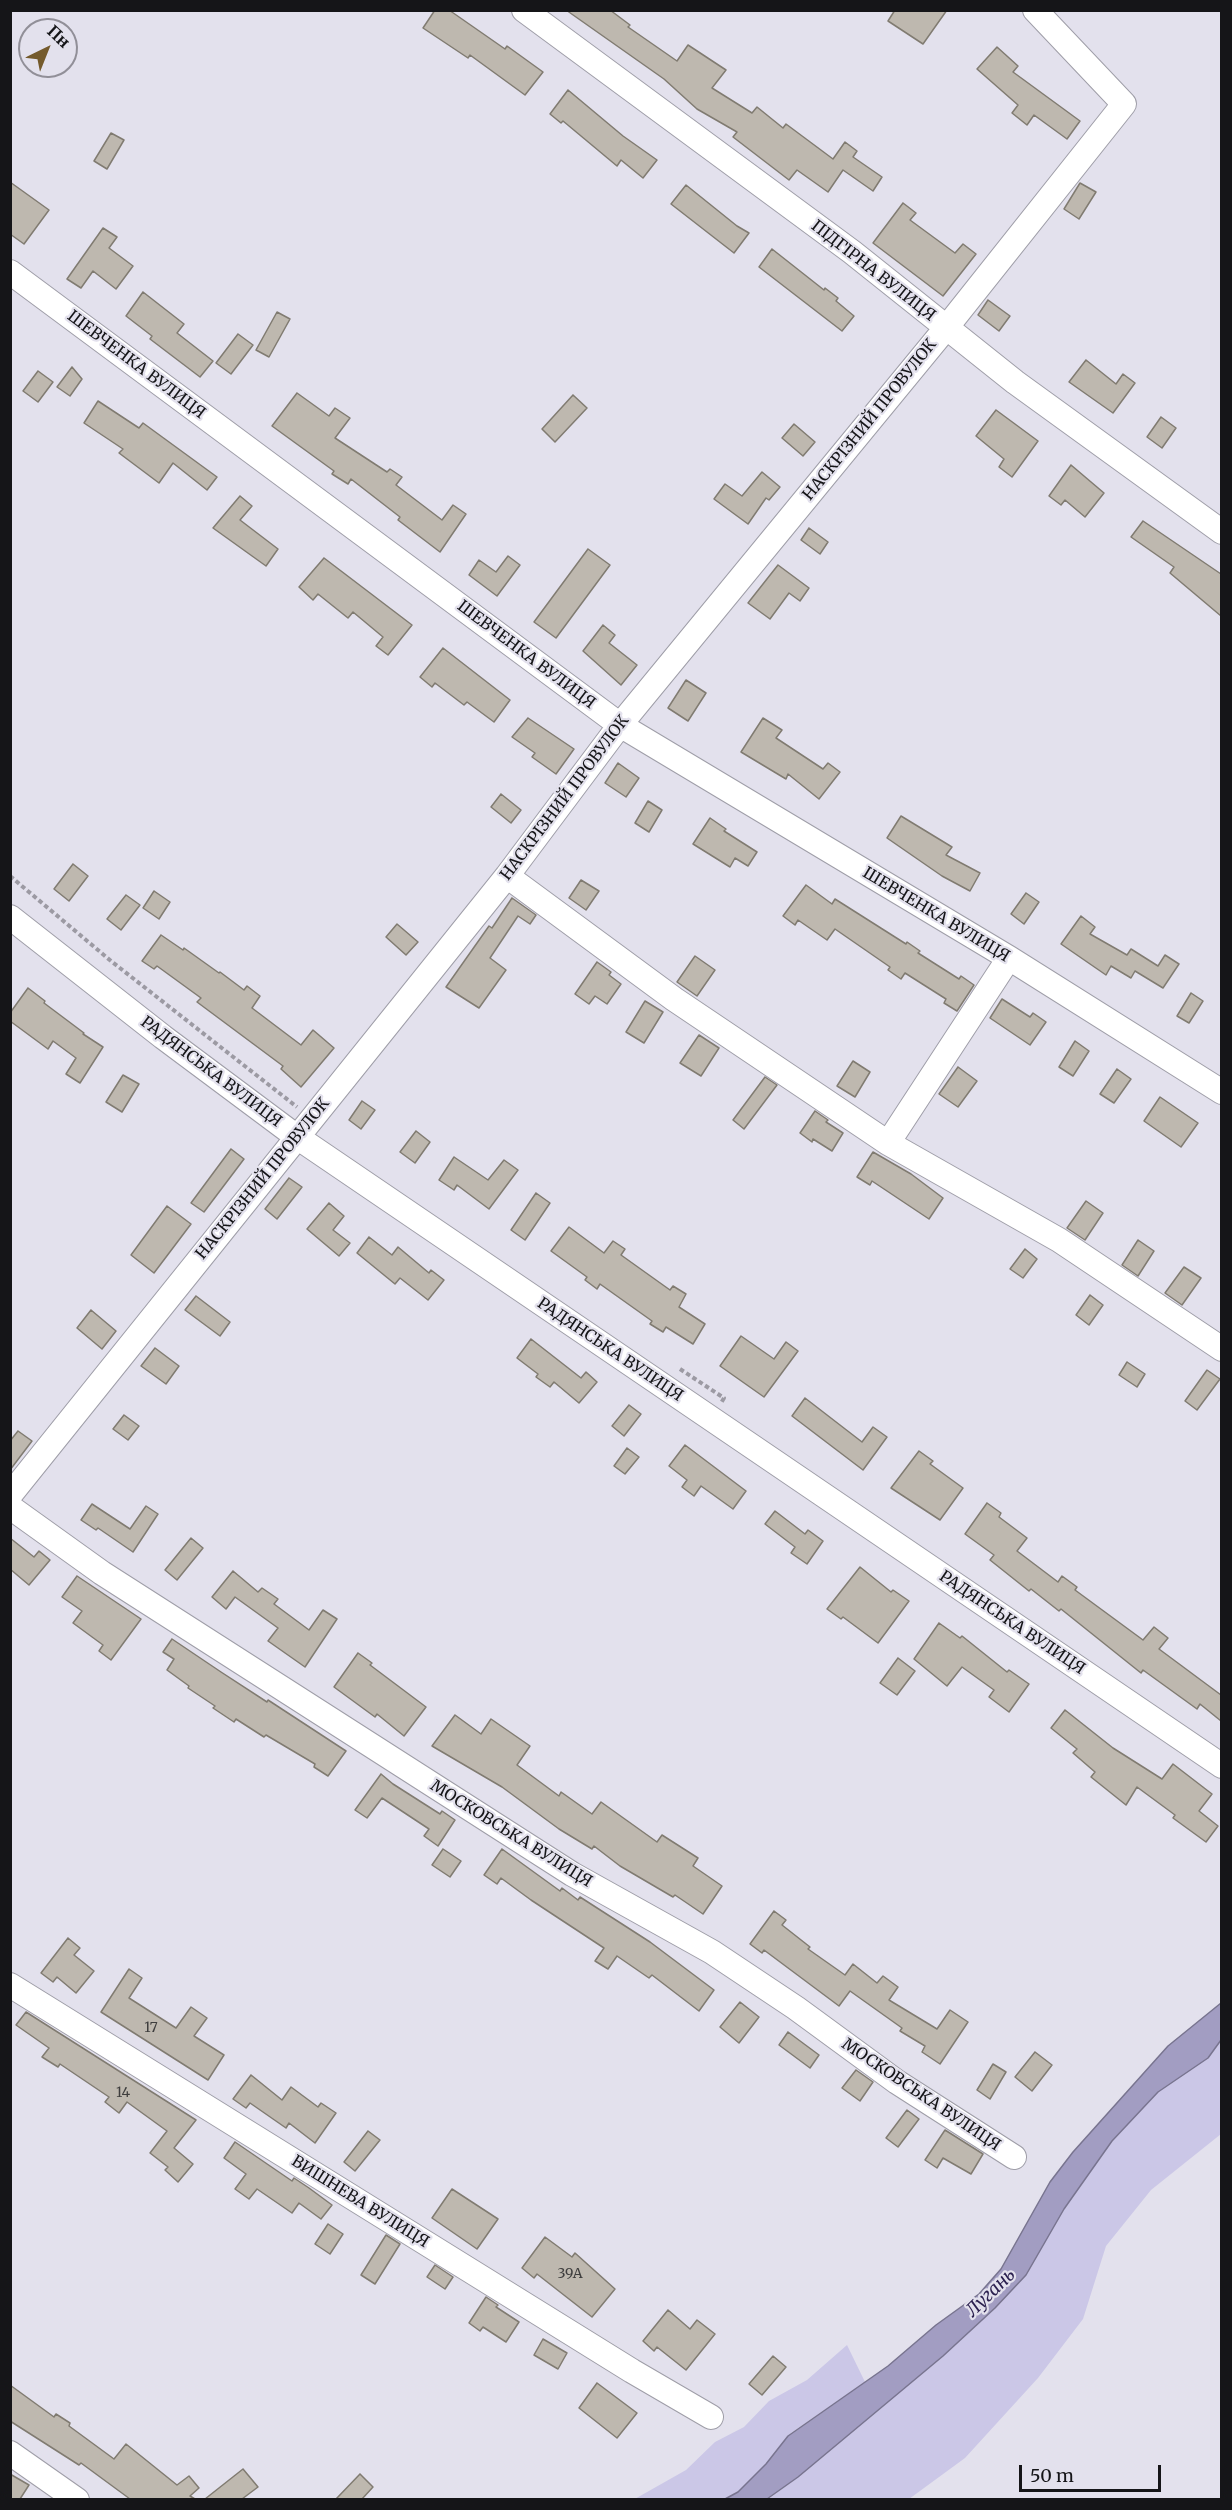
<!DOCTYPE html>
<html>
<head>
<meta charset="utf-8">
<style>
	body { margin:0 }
	#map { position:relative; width:1232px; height:2510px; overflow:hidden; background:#e3e1ed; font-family:Merriweather,serif }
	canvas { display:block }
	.frame { position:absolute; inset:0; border:12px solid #151518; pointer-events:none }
	.north { position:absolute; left:18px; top:18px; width:60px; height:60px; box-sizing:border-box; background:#e3e1ed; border:2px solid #918f98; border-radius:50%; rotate:43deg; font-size:16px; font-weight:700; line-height:24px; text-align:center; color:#151518 }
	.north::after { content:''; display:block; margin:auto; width:21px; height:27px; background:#745a2c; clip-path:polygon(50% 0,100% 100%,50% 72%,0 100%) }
	.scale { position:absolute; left:1019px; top:2465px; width:142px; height:27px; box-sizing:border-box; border:3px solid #151518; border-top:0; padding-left:8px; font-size:18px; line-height:21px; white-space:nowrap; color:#151518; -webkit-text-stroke:4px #e3e1ed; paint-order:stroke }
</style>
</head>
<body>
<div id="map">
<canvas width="1232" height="2510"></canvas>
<div class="frame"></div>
<div class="north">Пн</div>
<div class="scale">50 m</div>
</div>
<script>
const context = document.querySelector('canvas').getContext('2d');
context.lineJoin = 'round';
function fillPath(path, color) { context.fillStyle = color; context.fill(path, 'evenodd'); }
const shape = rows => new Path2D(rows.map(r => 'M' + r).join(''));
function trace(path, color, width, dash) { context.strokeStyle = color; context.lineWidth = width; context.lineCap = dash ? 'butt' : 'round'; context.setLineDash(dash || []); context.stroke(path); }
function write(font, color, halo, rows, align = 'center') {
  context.font = font + ' Merriweather,serif'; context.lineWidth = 4.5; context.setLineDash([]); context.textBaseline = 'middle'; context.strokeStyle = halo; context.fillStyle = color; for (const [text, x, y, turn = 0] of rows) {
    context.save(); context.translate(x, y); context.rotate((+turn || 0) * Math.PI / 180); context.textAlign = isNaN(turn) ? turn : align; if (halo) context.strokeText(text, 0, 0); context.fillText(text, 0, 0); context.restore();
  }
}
const green = shape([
	[1221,2040,1221,2134,1151,2190,1106,2246,1083,2319,1038,2378,965,2458,909,2499,767,2500,798,2477,943,2356,995,2308,1025,2276,1064,2209,1112,2141,1158,2092,1209,2055],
	[847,2345,865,2382,791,2433,766,2464,738,2492,725,2499,633,2500,686,2470,715,2442,744,2427,769,2401,807,2380]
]);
const water = shape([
	[1221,2003,1221,2040,1208,2058,1158,2092,1112,2141,1064,2209,1026,2275,995,2308,943,2356,798,2477,767,2499,725,2499,738,2492,766,2464,788,2436,888,2366,936,2325,979,2294,1001,2269,1050,2182,1073,2152,1168,2046,1221,2003]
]);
const building = shape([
	[435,10,449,10,505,49,507,46,543,72,525,95,470,55,468,58,423,28,435,10],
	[566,10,610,10,630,25,628,27,677,61,688,45,726,70,712,88,752,113,757,107,783,128,786,124,833,159,845,142,857,151,853,157,882,177,873,191,843,170,828,192,797,170,789,180,733,137,737,132,697,109,664,79,566,10],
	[895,10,947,10,923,44,888,21,895,10],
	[997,47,1018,66,1013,72,1080,121,1067,139,1034,115,1027,125,1012,113,1018,105,977,69,997,47],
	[568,90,623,136,657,160,643,178,621,160,617,166,563,121,561,123,550,114,568,90],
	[111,133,124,140,107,169,94,161,111,133],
	[10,182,49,210,24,244,10,234,10,182],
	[1080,183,1096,192,1079,219,1064,209,1080,183],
	[686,185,737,226,749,233,734,253,671,204,686,185],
	[903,203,916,213,910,220,955,253,963,244,976,254,943,296,873,243,903,203],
	[103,228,117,237,109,248,133,266,116,289,93,271,81,288,67,279,103,228],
	[772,249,824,290,825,288,838,298,836,301,854,316,842,331,759,267,772,249],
	[143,292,184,324,177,333,213,361,200,377,150,339,152,336,126,316,143,292],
	[988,300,1010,316,999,331,978,315,988,300],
	[277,312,290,319,269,357,256,350,277,312],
	[238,334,253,345,231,374,216,363,238,334],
	[1086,360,1116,384,1123,374,1135,383,1113,413,1069,382,1086,360],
	[72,367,82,379,70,396,57,387,72,367],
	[38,371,53,382,38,402,23,391,38,371],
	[297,393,329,416,335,408,350,418,335,438,387,472,390,469,402,477,396,485,442,520,453,505,466,514,440,552,398,520,400,517,351,479,348,484,332,474,334,471,272,426,297,393],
	[573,395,587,408,555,442,542,429,573,395],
	[98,401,139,428,143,423,217,477,207,490,173,463,159,483,119,453,123,449,84,423,98,401],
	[996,410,1038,441,1012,477,999,467,1004,459,976,436,996,410],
	[1161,417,1176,428,1162,448,1147,437,1161,417],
	[794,424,815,442,803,456,782,438,794,424],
	[1071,465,1104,493,1085,517,1065,500,1061,505,1049,496,1071,465],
	[762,472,780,487,769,500,766,498,748,524,714,499,725,484,742,496,762,472],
	[240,496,252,506,240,520,278,549,266,566,213,528,240,496],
	[1143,521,1221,574,1221,616,1170,573,1174,567,1131,537,1143,521],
	[809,528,828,542,820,554,801,540,809,528],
	[588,549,610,565,556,638,534,622,588,549],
	[508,556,520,565,497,596,469,575,479,560,496,572,508,556],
	[324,558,412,625,388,655,376,646,383,637,353,612,348,618,318,594,313,600,299,587,324,558],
	[778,565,809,588,800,601,789,593,770,619,748,603,778,565],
	[603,625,615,635,609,643,637,665,621,685,583,651,603,625],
	[443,648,510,700,494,722,467,702,464,705,435,683,432,687,420,677,443,648],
	[686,680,706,693,688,721,668,708,686,680],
	[528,718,574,749,556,774,532,757,535,753,512,737,528,718],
	[763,718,782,730,776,738,823,769,828,763,840,772,819,799,788,774,786,779,741,752,763,718],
	[618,763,639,778,626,797,605,783,618,763],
	[501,794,521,810,511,823,491,807,501,794],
	[648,801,662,810,649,832,635,823,648,801],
	[901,816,952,847,946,855,980,873,970,891,942,876,887,838,901,816],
	[710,818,726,829,724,831,757,852,748,866,735,858,730,867,693,844,710,818],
	[73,864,88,876,69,901,54,889,73,864],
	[581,880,599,891,586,910,569,898,581,880],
	[806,885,832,904,835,899,906,944,907,942,920,951,918,953,959,979,961,976,974,985,957,1011,944,1003,946,999,905,973,901,979,888,970,890,967,835,929,827,940,798,920,795,925,783,916,806,885],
	[154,891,170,902,159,919,143,908,154,891],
	[1026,893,1039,902,1024,924,1011,914,1026,893],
	[126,895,140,905,121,930,107,919,126,895],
	[512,898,536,915,530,924,518,916,490,958,506,970,479,1008,446,987,489,926,492,928,512,898],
	[1081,916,1095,927,1090,934,1127,955,1131,949,1158,966,1165,955,1179,964,1163,988,1135,971,1131,978,1111,966,1106,975,1061,944,1081,916],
	[397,924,418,942,406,955,386,937,397,924],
	[161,935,183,950,184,948,219,973,220,972,244,990,247,986,260,996,252,1008,301,1045,313,1030,334,1048,301,1087,281,1069,283,1066,197,1002,201,998,157,966,154,969,142,961,161,935],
	[695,956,715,970,697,996,677,982,695,956],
	[597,962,611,972,609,975,621,984,607,1004,595,996,589,1004,575,994,597,962],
	[28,988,45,1001,44,1003,84,1033,83,1034,103,1047,80,1083,66,1074,76,1058,53,1041,48,1049,10,1021,10,1013,28,988],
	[1191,993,1203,1001,1189,1023,1177,1016,1191,993],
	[1002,999,1030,1017,1033,1013,1046,1022,1030,1045,990,1018,1002,999],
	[645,1001,663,1012,644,1043,626,1032,645,1001],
	[699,1035,719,1048,701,1076,680,1063,699,1035],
	[1075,1041,1089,1051,1073,1076,1059,1067,1075,1041],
	[853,1061,870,1072,855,1097,837,1086,853,1061],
	[958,1067,977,1081,958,1107,939,1094,958,1067],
	[1117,1069,1131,1079,1114,1103,1100,1094,1117,1069],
	[123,1075,139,1084,122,1112,106,1102,123,1075],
	[765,1077,777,1085,744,1129,733,1120,765,1077],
	[1160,1097,1198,1123,1181,1147,1144,1121,1160,1097],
	[362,1101,375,1110,361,1129,349,1120,362,1101],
	[815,1111,828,1120,826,1122,843,1133,832,1151,813,1139,812,1142,800,1133,815,1111],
	[416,1131,430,1142,415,1163,400,1152,416,1131],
	[231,1149,244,1159,204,1212,191,1203,231,1149],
	[873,1152,911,1174,943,1198,929,1219,872,1181,870,1185,857,1177,873,1152],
	[454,1157,488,1180,504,1160,518,1170,489,1209,457,1185,454,1190,439,1180,454,1157],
	[289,1178,302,1187,277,1219,265,1209,289,1178],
	[536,1193,550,1203,525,1240,511,1230,536,1193],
	[1086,1201,1103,1213,1085,1240,1067,1228,1086,1201],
	[329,1203,344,1216,333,1230,350,1243,339,1256,307,1229,329,1203],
	[167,1206,191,1224,154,1273,131,1255,167,1206],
	[569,1227,604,1253,613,1241,625,1249,621,1255,670,1290,673,1286,686,1294,679,1307,705,1324,693,1344,666,1327,663,1332,650,1324,652,1321,600,1284,597,1289,585,1280,587,1277,551,1251,569,1227],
	[369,1237,392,1255,398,1247,429,1273,431,1270,444,1280,428,1300,400,1278,395,1284,357,1253,369,1237],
	[1138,1240,1154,1251,1138,1276,1122,1265,1138,1240],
	[1025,1249,1037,1259,1023,1278,1010,1269,1025,1249],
	[1184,1267,1201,1278,1182,1305,1165,1293,1184,1267],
	[1090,1295,1103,1305,1089,1325,1076,1315,1090,1295],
	[196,1296,230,1322,220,1336,185,1310,196,1296],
	[91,1310,116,1331,102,1349,77,1328,91,1310],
	[741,1336,774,1359,786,1342,798,1351,764,1397,720,1366,741,1336],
	[531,1339,581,1378,586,1372,597,1382,579,1403,554,1382,550,1387,536,1377,538,1374,517,1358,531,1339],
	[155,1348,179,1366,166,1384,141,1366,155,1348],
	[1127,1362,1145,1374,1137,1387,1119,1375,1127,1362],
	[1207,1370,1220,1379,1197,1410,1185,1401,1207,1370],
	[805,1398,862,1442,873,1427,887,1437,863,1470,792,1416,805,1398],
	[629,1405,641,1414,624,1436,612,1426,629,1405],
	[124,1415,139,1426,128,1440,113,1429,124,1415],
	[18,1431,32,1441,10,1470,10,1441,18,1431],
	[685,1445,746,1491,733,1509,701,1486,694,1496,682,1487,687,1480,669,1466,685,1445],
	[627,1448,639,1457,625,1474,614,1466,627,1448],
	[919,1451,933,1461,930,1464,963,1488,940,1520,891,1488,919,1451],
	[987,1503,1001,1513,999,1517,1027,1538,1017,1551,1058,1582,1062,1576,1077,1587,1075,1590,1143,1640,1154,1627,1168,1638,1159,1649,1221,1695,1221,1721,1200,1704,1197,1709,1143,1670,1141,1673,1061,1609,1059,1611,1031,1589,1029,1591,990,1560,994,1555,965,1534,987,1503],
	[92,1504,130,1529,146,1506,158,1514,133,1552,98,1528,96,1530,81,1520,92,1504],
	[775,1511,805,1534,808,1530,823,1541,807,1564,791,1553,795,1547,765,1524,775,1511],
	[10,1538,34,1557,39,1551,50,1560,29,1585,10,1569,10,1538],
	[191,1538,203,1548,177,1580,165,1570,191,1538],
	[860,1567,891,1592,893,1590,909,1601,878,1643,843,1617,841,1619,827,1609,860,1567],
	[233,1571,258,1592,262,1588,278,1599,274,1604,309,1630,323,1610,337,1619,305,1667,268,1641,278,1628,235,1597,226,1609,212,1597,233,1571],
	[77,1576,141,1619,111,1660,99,1651,103,1645,73,1623,82,1611,62,1597,77,1576],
	[939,1623,960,1638,962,1636,1007,1672,1009,1670,1029,1684,1009,1712,989,1697,994,1690,962,1667,947,1686,914,1659,939,1623],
	[172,1639,221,1672,267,1702,268,1700,346,1751,328,1776,314,1767,315,1764,266,1735,264,1737,236,1719,234,1722,213,1708,215,1706,188,1688,189,1686,167,1670,174,1659,163,1652,172,1639],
	[358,1653,372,1663,370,1665,426,1707,404,1736,377,1714,375,1717,334,1687,358,1653],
	[898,1658,915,1671,897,1695,880,1683,898,1658],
	[1065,1710,1113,1748,1162,1779,1173,1764,1212,1794,1199,1811,1218,1826,1206,1842,1173,1818,1175,1815,1137,1787,1126,1805,1091,1777,1095,1772,1073,1753,1077,1749,1051,1728,1065,1710],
	[455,1715,481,1734,491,1719,530,1746,517,1765,559,1796,561,1792,592,1814,601,1802,657,1842,662,1835,698,1858,693,1866,722,1886,703,1914,675,1895,673,1897,620,1866,594,1846,592,1849,559,1829,502,1787,432,1746,455,1715],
	[381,1774,393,1784,440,1814,442,1811,455,1820,438,1846,424,1836,429,1829,382,1798,367,1818,355,1810,381,1774],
	[443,1849,461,1861,450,1877,432,1865,443,1849],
	[502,1849,560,1891,562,1888,578,1900,580,1897,650,1942,714,1990,699,2011,652,1975,649,1978,617,1956,608,1969,595,1961,604,1948,531,1900,501,1878,497,1884,484,1875,502,1849],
	[774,1911,786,1920,782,1925,810,1947,808,1949,845,1975,853,1964,877,1983,883,1976,898,1987,889,2000,937,2029,950,2010,968,2022,940,2064,922,2052,925,2046,900,2031,902,2028,850,1991,839,2006,764,1950,762,1953,750,1944,774,1911],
	[68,1938,80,1948,74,1955,94,1971,76,1993,57,1977,53,1982,41,1973,68,1938],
	[129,1969,142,1978,129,1998,176,2028,191,2007,207,2018,194,2036,224,2055,208,2080,101,2012,129,1969],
	[740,2002,759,2017,739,2043,720,2027,740,2002],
	[26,2012,196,2120,174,2148,193,2164,178,2182,165,2170,168,2167,150,2153,167,2131,127,2102,119,2113,105,2102,109,2097,60,2064,58,2067,42,2057,49,2048,16,2025,26,2012],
	[788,2032,819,2055,810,2068,779,2045,788,2032],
	[1035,2052,1052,2065,1032,2091,1015,2077,1035,2052],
	[993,2064,1006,2072,990,2099,977,2090,993,2064],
	[856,2070,873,2082,860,2101,842,2088,856,2070],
	[251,2075,282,2100,291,2087,318,2107,321,2103,336,2113,315,2143,289,2123,286,2128,250,2103,246,2108,233,2099,251,2075],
	[907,2110,919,2119,898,2147,886,2138,907,2110],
	[945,2130,983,2154,971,2174,943,2158,937,2168,925,2160,945,2130],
	[368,2131,380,2140,355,2171,344,2162,368,2131],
	[235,2142,292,2181,294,2178,309,2188,332,2205,321,2219,299,2203,292,2213,257,2189,249,2199,235,2189,246,2174,224,2158,235,2142],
	[452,2189,498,2219,477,2249,432,2218,452,2189],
	[328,2224,343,2234,330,2254,315,2244,328,2224],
	[386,2235,400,2244,375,2284,361,2275,386,2235],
	[545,2237,572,2257,575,2253,615,2289,592,2317,537,2274,534,2278,522,2268,545,2237],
	[435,2265,453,2277,445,2289,427,2277,435,2265],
	[486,2297,498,2305,496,2307,519,2322,506,2342,483,2327,480,2331,469,2323,486,2297],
	[668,2310,690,2329,697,2320,715,2334,686,2370,657,2347,654,2351,643,2341,668,2310],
	[543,2339,567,2353,558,2369,534,2355,543,2339],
	[773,2356,786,2367,762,2395,749,2384,773,2356],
	[597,2383,637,2413,617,2438,579,2408,597,2383],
	[10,2385,54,2417,56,2414,70,2423,69,2426,114,2459,126,2444,177,2485,189,2476,199,2488,190,2496,195,2499,130,2499,81,2463,79,2465,10,2421,10,2385],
	[243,2469,258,2487,242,2499,205,2499,243,2469],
	[10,2474,29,2485,20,2499,10,2499,10,2474],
	[360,2474,373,2487,362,2499,336,2499,360,2474]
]);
const path = shape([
	[10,876,111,961,297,1107],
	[680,1369,724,1398,721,1403]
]);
const minor = shape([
	[524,10,852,252,1015,382,1222,532],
	[10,272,620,725,1009,958,1222,1092],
	[507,876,674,999,888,1143,1059,1240,1222,1349],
	[10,917,163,1037,297,1137,1222,1766],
	[888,1143,1009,958],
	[10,1495,507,876,620,725,946,328,1124,104,1035,10],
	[10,1507,102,1573,572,1874,712,1952,796,2008,897,2082,1014,2157],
	[10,1985,632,2371,711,2417],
	[10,2453,77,2500]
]);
const numberNames = [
	["17",151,2028],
	["14",123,2093],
	["39А",570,2274]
];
const streetNames = [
	["ПІДГІРНА ВУЛИЦЯ",873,271,38],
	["ШЕВЧЕНКА ВУЛИЦЯ",136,365,37],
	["НАСКРІЗНИЙ ПРОВУЛОК",870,420,-51],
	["ШЕВЧЕНКА ВУЛИЦЯ",526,655,37],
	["НАСКРІЗНИЙ ПРОВУЛОК",565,798,-53],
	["ШЕВЧЕНКА ВУЛИЦЯ",936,915,31],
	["РАДЯНСЬКА ВУЛИЦЯ",211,1072,37],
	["НАСКРІЗНИЙ ПРОВУЛОК",263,1179,-51],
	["РАДЯНСЬКА ВУЛИЦЯ",610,1350,34],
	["РАДЯНСЬКА ВУЛИЦЯ",1012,1623,34],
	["МОСКОВСЬКА ВУЛИЦЯ",511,1834,32],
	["МОСКОВСЬКА ВУЛИЦЯ",921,2095,34],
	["ВИШНЕВА ВУЛИЦЯ",360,2202,32]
];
const waterNames = [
	["Лугань",991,2293,-44]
];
fillPath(green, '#cbc7e7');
fillPath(water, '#a29dc2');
trace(water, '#78748f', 1.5);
fillPath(building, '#beb8af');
trace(building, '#807b71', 1.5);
trace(minor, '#9f9ea8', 26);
trace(path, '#9c9aa3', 4, [4.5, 3]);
trace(minor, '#fff', 24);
write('14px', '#3f3e3e', null, numberNames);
write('16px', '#151518', '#e3e1ed', streetNames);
write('italic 18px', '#2b204f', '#e3e1ed', waterNames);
</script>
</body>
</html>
